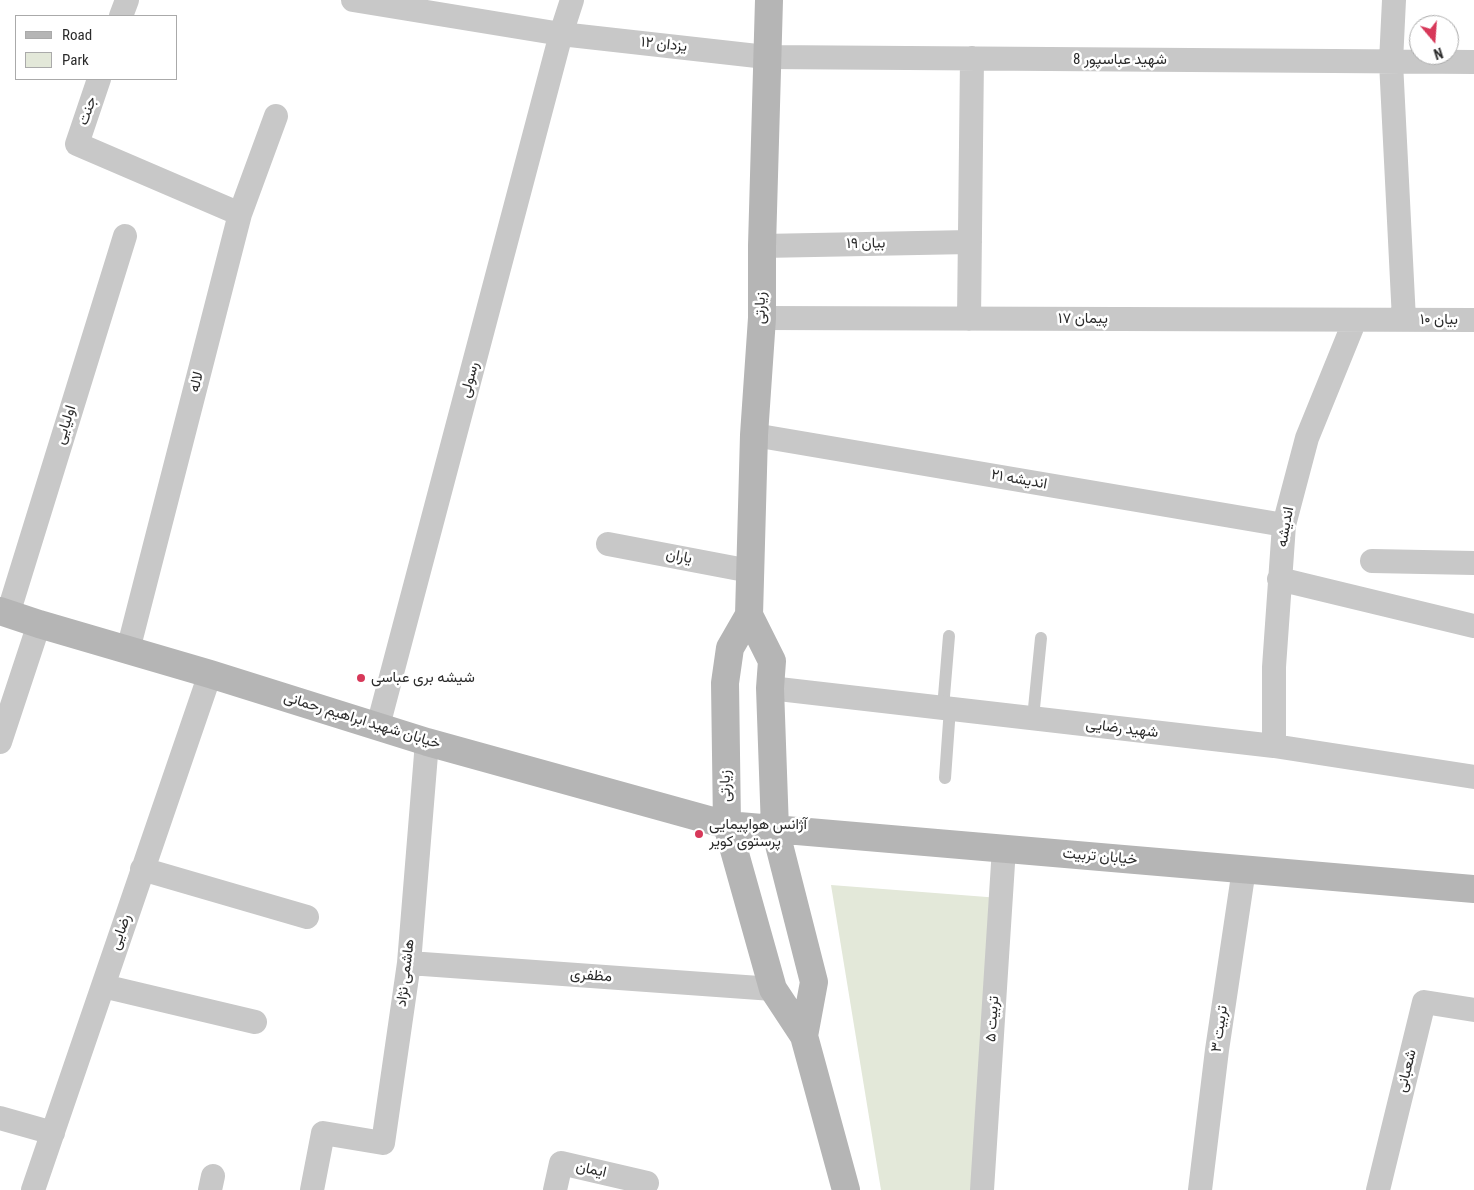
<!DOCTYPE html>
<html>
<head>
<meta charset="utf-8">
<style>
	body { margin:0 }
	#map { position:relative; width:1474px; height:1190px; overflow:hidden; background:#fff; font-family:"Roboto Condensed",sans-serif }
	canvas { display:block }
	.legend { position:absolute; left:15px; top:15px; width:162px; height:65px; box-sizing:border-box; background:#fff; border:1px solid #aaa; margin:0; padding:6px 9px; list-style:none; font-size:15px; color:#2b2b2b }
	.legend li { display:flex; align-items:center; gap:10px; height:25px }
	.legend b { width:25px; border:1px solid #aaa }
	.north { position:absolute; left:1409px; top:15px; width:50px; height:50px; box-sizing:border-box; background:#fff; border:1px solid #aaa; border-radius:50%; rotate:162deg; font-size:14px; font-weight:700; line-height:20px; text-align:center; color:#2b2b2b }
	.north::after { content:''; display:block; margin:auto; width:18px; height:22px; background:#d73859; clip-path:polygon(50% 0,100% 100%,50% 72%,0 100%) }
</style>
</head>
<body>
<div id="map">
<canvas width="1474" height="1190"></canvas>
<ul class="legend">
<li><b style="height:6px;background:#b5b5b5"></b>Road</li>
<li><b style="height:14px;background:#e3e8d9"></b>Park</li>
</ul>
<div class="north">N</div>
</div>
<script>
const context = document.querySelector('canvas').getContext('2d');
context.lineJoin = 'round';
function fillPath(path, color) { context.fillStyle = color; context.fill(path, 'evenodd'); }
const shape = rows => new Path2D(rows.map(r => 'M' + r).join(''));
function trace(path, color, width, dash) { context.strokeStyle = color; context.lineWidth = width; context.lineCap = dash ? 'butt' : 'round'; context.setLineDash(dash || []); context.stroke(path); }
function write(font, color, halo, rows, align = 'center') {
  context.font = font + ' "Roboto Condensed",Vazirmatn,sans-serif'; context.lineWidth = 5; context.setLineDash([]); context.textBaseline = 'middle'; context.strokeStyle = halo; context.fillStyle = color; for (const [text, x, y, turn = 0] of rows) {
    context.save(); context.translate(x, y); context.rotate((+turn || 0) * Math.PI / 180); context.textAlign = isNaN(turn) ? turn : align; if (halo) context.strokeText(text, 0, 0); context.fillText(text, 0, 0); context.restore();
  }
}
const green = shape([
	[831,885,1000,898,982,1190,881,1190]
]);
const lane = shape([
	[943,708,949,636],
	[1033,718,1041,638],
	[945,778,950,708]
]);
const street = shape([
	[353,0,561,34,766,57,1474,62],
	[1394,0,1391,62,1404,320],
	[121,16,127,0],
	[99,79,77,144,240,214],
	[762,246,970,242],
	[762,318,1474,320],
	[969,319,972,58],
	[754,435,1284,525],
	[608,544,750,571],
	[1372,561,1474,563],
	[1279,579,1474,626],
	[8,614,125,236],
	[128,650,240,214,276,116],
	[770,688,1274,746,1474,777],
	[378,726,561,34,572,0],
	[0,742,39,624],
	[1274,746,1274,667,1284,525,1307,438,1355,320],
	[142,869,307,917],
	[409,963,773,989],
	[103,986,255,1022],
	[0,1118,53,1133],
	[33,1190,210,674],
	[210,1190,213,1176],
	[312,1190,323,1133,383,1143,409,963,427,742],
	[555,1190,561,1163,647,1183],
	[982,1190,1004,848],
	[1200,1190,1217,1050,1244,869],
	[1378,1190,1424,1002,1474,1010]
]);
const secondary = shape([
	[769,0,762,246,762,318,754,435,749,615,772,661,770,688,775,829,814,982,804,1036],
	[0,611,39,624,210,674,427,742,727,825,1474,889],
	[749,615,730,648,725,683,727,825,773,989,804,1036,846,1190]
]);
const markers = [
	[361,678,5,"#d73859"],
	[699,834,5,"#d73859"]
];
const streetNames = [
	["یزدان ۱۲",664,45,6],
	["شهید عباسپور 8",1120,60],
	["جنت",88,111,-71],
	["بیان ۱۹",866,244,-1],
	["زیارتی",761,308,-89],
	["پیمان ۱۷",1083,319],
	["بیان ۱۰",1439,320],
	["رسولی",470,380,-75],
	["لاله",197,382,-76],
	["اولیایی",66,425,-73],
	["اندیشه ۲۱",1019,480,10],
	["اندیشه",1286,527,-80],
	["یاران",679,557,11],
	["خیابان شهید ابراهیم رحمانی",362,721,17],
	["شهید رضایی",1122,729,7],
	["زیارتی",726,786,-91],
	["خیابان تربیت",1100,857,5],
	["رضایی",121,932,-71],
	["هاشمی نژاد",406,973,-83],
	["مظفری",591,976,4],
	["تربیت ۵",993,1019,-86],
	["تربیت ۳",1220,1029,-82],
	["شعبانی",1407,1071,-76],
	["ایمان",591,1170,13]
];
const poiNames = [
	["شیشه بری عباسی",371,678],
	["آژانس هواپیمایی",709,825],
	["پرستوی کویر",709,842]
];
fillPath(green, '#e3e8d9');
trace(lane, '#c8c8c8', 12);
trace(street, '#c8c8c8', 24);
trace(secondary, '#b5b5b5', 28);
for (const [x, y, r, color] of markers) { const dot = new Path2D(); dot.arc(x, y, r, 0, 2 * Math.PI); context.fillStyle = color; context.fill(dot); trace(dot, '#fff', 2); }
write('15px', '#2b2b2b', '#fff', streetNames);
write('15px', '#2b2b2b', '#fff', poiNames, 'left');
</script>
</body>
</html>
